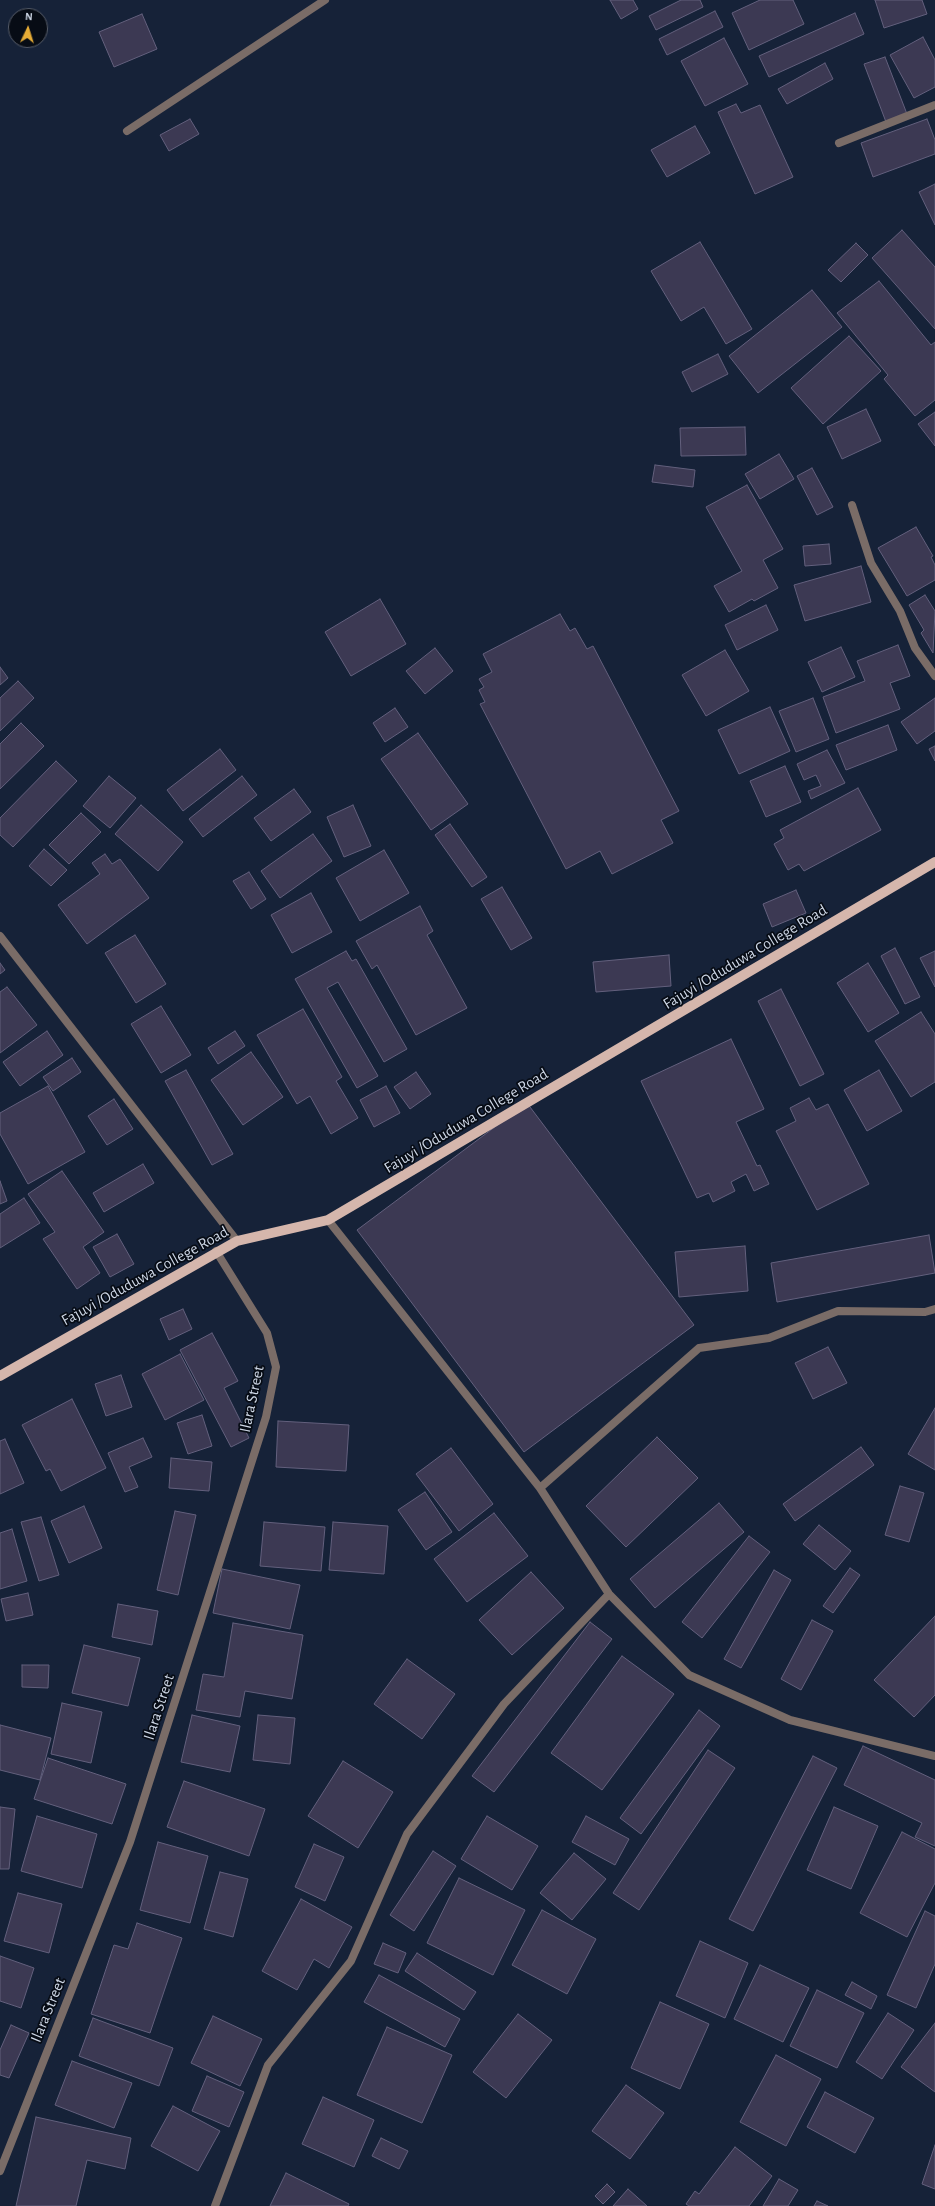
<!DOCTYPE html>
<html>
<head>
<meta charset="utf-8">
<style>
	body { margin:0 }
	#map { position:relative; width:935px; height:2206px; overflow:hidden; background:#162238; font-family:"Alegreya Sans",sans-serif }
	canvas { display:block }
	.north { position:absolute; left:8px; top:8px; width:40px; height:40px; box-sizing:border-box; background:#070c15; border:1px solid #575d69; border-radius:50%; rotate:4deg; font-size:11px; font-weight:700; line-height:16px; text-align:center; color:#ced7e6 }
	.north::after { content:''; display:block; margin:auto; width:14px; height:18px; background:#e6ac36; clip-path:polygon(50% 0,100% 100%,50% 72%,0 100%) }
</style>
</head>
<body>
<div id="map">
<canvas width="935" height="2206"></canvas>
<div class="north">N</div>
</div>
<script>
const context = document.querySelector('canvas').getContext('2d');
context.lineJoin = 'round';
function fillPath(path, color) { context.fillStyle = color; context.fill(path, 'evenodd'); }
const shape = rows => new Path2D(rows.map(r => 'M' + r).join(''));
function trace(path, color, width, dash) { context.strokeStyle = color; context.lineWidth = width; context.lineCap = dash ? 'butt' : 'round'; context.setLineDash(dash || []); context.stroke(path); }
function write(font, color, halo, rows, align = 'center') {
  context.font = font + ' "Alegreya Sans",sans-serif'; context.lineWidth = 3.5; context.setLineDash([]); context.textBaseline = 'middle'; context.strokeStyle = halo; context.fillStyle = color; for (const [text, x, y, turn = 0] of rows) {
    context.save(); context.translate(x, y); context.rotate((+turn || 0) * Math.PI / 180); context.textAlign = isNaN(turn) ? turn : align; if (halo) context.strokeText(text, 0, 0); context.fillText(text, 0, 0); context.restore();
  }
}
const building = shape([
	[610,0,633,0,638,9,621,19,610,0],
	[681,0,700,0,703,7,656,30,649,16,681,0],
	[760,0,793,0,804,24,749,50,732,13,760,0],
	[875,0,922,0,927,14,884,28,875,0],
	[715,11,723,27,667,55,659,39,715,11],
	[855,13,864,34,769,77,759,56,855,13],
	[142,14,157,49,114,67,99,32,142,14],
	[923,37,935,60,935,87,914,98,890,55,923,37],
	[724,38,748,84,705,106,681,61,724,38],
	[885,57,907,114,886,122,864,64,885,57],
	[825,63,833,79,787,104,778,89,825,63],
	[736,104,741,113,760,105,793,177,755,194,718,112,736,104],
	[190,119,199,134,169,151,160,135,190,119],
	[927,119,935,140,935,154,873,177,861,143,927,119],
	[695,126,710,153,667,177,651,150,695,126],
	[935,184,935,225,919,192,935,184],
	[902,230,935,267,935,329,872,258,902,230],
	[700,242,752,329,726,344,704,307,681,321,651,271,700,242],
	[856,243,868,255,841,282,828,270,856,243],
	[879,281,931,345,935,342,935,400,915,416,884,379,888,375,837,313,879,281],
	[812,290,842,327,758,393,729,356,812,290],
	[849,336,881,371,823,424,791,388,849,336],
	[718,354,728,374,692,392,682,372,718,354],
	[866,409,881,441,842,459,827,427,866,409],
	[935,412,935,446,918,424,935,412],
	[745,427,746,455,681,456,680,428,745,427],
	[779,454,794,479,760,499,745,474,779,454],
	[655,465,695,470,693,487,652,482,655,465],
	[812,468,833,507,817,515,797,476,812,468],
	[747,485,783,549,763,560,778,588,754,601,752,599,729,612,714,586,742,571,706,507,747,485],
	[916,527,933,556,931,557,935,565,935,580,907,596,878,548,916,527],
	[829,544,831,564,805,566,803,546,829,544],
	[861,566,871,602,805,621,794,585,861,566],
	[925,595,935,611,933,653,921,633,924,630,909,605,925,595],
	[380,599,406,644,351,676,325,632,380,599],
	[766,605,778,630,737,650,725,625,766,605],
	[560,614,570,631,575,628,587,649,593,646,679,811,661,820,673,843,612,874,600,851,566,869,480,704,485,702,479,690,484,687,479,679,492,672,483,654,560,614],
	[898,645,910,676,890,683,900,709,836,733,823,697,865,681,857,661,898,645],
	[841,647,855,677,822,692,808,662,841,647],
	[435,648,453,671,425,694,406,671,435,648],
	[725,650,749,691,706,716,682,675,725,650],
	[0,667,8,678,0,685,0,667],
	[18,681,34,698,0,731,0,698,18,681],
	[813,698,829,739,796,752,779,711,813,698],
	[935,698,935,731,917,744,901,722,935,698],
	[770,707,790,751,739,774,718,730,770,707],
	[395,708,408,727,385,742,373,723,395,708],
	[21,723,44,746,0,789,0,744,21,723],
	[888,725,897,750,846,770,836,745,888,725],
	[418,733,468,804,431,830,381,759,418,733],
	[935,746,935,761,929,749,935,746],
	[220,749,236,770,183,811,167,790,220,749],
	[827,750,845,783,811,799,808,791,821,786,816,775,804,780,797,764,827,750],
	[56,761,77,781,13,847,0,835,0,818,56,761],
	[785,766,801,802,766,817,750,781,785,766],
	[109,776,136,798,110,828,83,806,109,776],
	[242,776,257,795,203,837,189,819,242,776],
	[858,788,881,830,804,871,799,864,788,870,774,844,784,838,780,830,858,788],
	[294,789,311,812,271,841,254,818,294,789],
	[141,805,183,842,158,871,115,834,141,805],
	[353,805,371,846,344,857,327,817,353,805],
	[81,813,101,832,69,864,49,845,81,813],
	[450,824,487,877,472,887,435,835,450,824],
	[313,834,332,861,280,898,261,871,313,834],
	[44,849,67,870,51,886,29,866,44,849],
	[384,850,409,893,360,921,336,878,384,850],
	[105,854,112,864,120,859,149,898,87,944,58,905,100,874,92,863,105,854],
	[249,872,266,899,251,909,233,881,249,872],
	[502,887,532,938,511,950,481,899,502,887],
	[796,890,806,913,772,927,763,904,796,890],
	[311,893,332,932,292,953,271,915,311,893],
	[420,906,433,931,427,935,467,1008,416,1035,377,965,372,969,356,941,420,906],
	[135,935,166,984,136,1003,105,953,135,935],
	[895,948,920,997,905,1004,881,956,895,948],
	[346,951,352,961,356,959,407,1049,384,1062,338,982,327,988,378,1076,357,1088,295,979,346,951],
	[935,951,935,987,920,958,935,951],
	[669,955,671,986,596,992,593,962,669,955],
	[0,963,5,970,0,974,0,963],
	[868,963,899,1013,868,1032,837,983,868,963],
	[7,987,37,1025,0,1053,0,992,7,987],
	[781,989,824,1074,800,1086,758,1001,781,989],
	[161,1006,191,1055,161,1073,131,1024,161,1006],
	[303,1009,342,1077,336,1081,358,1118,331,1134,310,1096,297,1104,257,1035,303,1009],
	[921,1012,935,1034,935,1082,911,1097,875,1041,921,1012],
	[47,1031,63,1055,20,1086,3,1062,47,1031],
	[235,1031,245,1046,218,1064,208,1048,235,1031],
	[731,1039,764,1109,736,1122,757,1166,760,1165,769,1184,754,1191,746,1174,731,1182,735,1191,713,1202,709,1193,697,1198,641,1081,731,1039],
	[251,1052,283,1097,243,1125,211,1080,251,1052],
	[72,1058,81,1072,53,1091,43,1077,72,1058],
	[186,1070,233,1154,212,1165,165,1081,186,1070],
	[879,1070,902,1111,867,1131,844,1090,879,1070],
	[416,1072,431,1094,410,1109,394,1087,416,1072],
	[48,1086,85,1152,28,1184,0,1134,0,1113,48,1086],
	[386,1086,400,1113,374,1127,360,1100,386,1086],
	[809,1098,816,1110,828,1104,869,1184,817,1210,776,1131,796,1121,790,1108,809,1098],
	[114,1099,133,1129,107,1145,88,1116,114,1099],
	[527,1103,694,1325,524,1452,357,1230,527,1103],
	[143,1164,154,1183,104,1212,93,1193,143,1164],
	[62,1171,104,1232,83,1247,100,1273,77,1289,43,1239,55,1232,28,1194,62,1171],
	[0,1181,7,1201,0,1204,0,1181],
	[24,1198,40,1223,0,1248,0,1214,24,1198],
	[117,1234,134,1264,110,1277,93,1247,117,1234],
	[929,1235,935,1273,777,1302,771,1263,929,1235],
	[745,1246,748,1291,679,1297,675,1252,745,1246],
	[183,1309,192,1329,169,1340,160,1319,183,1309],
	[212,1333,238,1381,224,1388,249,1438,231,1447,180,1350,212,1333],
	[828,1347,847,1383,813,1399,795,1363,828,1347],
	[180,1354,204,1400,165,1420,142,1374,180,1354],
	[121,1375,132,1407,106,1416,95,1384,121,1375],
	[72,1399,106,1468,61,1491,50,1469,46,1471,22,1425,72,1399],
	[935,1408,935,1470,908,1454,935,1408],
	[202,1415,212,1446,188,1454,177,1423,202,1415],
	[278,1421,349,1425,346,1471,276,1467,278,1421],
	[657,1437,698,1478,626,1547,586,1506,657,1437],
	[143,1438,152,1457,129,1467,138,1487,125,1492,108,1453,143,1438],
	[5,1439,24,1483,0,1494,0,1441,5,1439],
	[861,1447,874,1465,795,1521,783,1504,861,1447],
	[451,1448,493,1504,459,1531,416,1474,451,1448],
	[171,1458,212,1462,209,1491,169,1488,171,1458],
	[900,1486,924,1493,909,1542,885,1535,900,1486],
	[425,1492,452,1532,426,1550,398,1510,425,1492],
	[719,1503,744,1532,655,1608,630,1579,719,1503],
	[84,1506,102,1548,69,1563,51,1521,84,1506],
	[175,1511,196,1515,178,1595,157,1590,175,1511],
	[494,1513,528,1556,467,1602,434,1559,494,1513],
	[41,1517,59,1575,39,1581,21,1522,41,1517],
	[264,1522,325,1527,321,1571,260,1566,264,1522],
	[333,1522,388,1526,384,1574,329,1570,333,1522],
	[819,1525,851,1551,835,1570,803,1544,819,1525],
	[12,1529,27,1581,0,1589,0,1533,12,1529],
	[749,1536,770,1552,702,1638,682,1622,749,1536],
	[850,1568,860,1575,833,1613,823,1606,850,1568],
	[222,1569,300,1585,290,1629,213,1613,222,1569],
	[774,1570,791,1580,741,1668,724,1659,774,1570],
	[531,1572,564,1608,512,1655,479,1620,531,1572],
	[28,1593,33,1615,6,1621,1,1599,28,1593],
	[118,1604,158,1611,152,1645,112,1637,118,1604],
	[935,1616,935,1695,914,1717,874,1680,935,1616],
	[812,1620,833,1631,801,1690,781,1679,812,1620],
	[590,1622,612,1639,494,1792,472,1776,590,1622],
	[233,1623,303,1635,292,1699,245,1691,240,1717,196,1710,203,1674,224,1677,233,1623],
	[84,1645,140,1658,128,1706,72,1693,84,1645],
	[622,1656,674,1694,602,1790,551,1753,622,1656],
	[407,1659,455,1694,422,1739,374,1704,407,1659],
	[22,1665,49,1665,48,1688,22,1687,22,1665],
	[62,1703,102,1712,91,1763,51,1754,62,1703],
	[699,1710,720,1726,641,1834,620,1818,699,1710],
	[192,1715,240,1726,230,1772,181,1762,192,1715],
	[258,1715,295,1718,290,1764,253,1760,258,1715],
	[0,1725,51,1738,40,1780,0,1770,0,1725],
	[863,1746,935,1780,935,1846,915,1837,922,1823,844,1785,863,1746],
	[708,1750,735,1768,639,1910,613,1893,708,1750],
	[813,1756,837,1768,753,1931,729,1919,813,1756],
	[48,1758,126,1784,112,1824,34,1799,48,1758],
	[343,1761,393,1792,358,1848,308,1816,343,1761],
	[184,1781,265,1809,249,1856,167,1827,184,1781],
	[0,1807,15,1809,9,1869,0,1869,0,1807],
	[834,1807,878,1826,851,1889,807,1870,834,1807],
	[37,1816,97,1834,82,1888,21,1871,37,1816],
	[487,1816,538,1846,512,1890,461,1859,487,1816],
	[586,1816,629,1839,615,1865,572,1842,586,1816],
	[902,1832,935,1849,935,1883,907,1937,860,1913,902,1832],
	[158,1842,208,1856,190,1923,140,1910,158,1842],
	[314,1844,344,1857,325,1901,295,1887,314,1844],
	[433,1851,456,1866,414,1931,390,1915,433,1851],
	[574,1853,606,1879,572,1920,540,1893,574,1853],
	[220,1872,248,1879,233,1937,204,1929,220,1872],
	[459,1878,525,1910,493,1975,427,1943,459,1878],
	[18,1893,62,1904,49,1953,4,1941,18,1893],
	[301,1899,352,1927,329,1968,314,1959,297,1990,262,1971,301,1899],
	[542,1910,596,1939,567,1994,512,1965,542,1910],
	[925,1911,935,1916,935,1964,916,2008,887,1995,925,1911],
	[137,1923,182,1938,150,2033,91,2014,114,1945,128,1949,137,1923],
	[700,1941,748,1963,725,2018,676,1996,700,1941],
	[383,1943,406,1953,398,1973,374,1964,383,1943],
	[417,1953,476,1992,464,2010,405,1971,417,1953],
	[0,1956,34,1968,21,2008,0,2001,0,1956],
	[760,1965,809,1988,783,2042,734,2019,760,1965],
	[379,1975,460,2019,445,2047,364,2002,379,1975],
	[852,1982,877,1996,871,2009,845,1995,852,1982],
	[817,1990,864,2013,837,2068,790,2046,817,1990],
	[660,2002,709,2024,680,2089,631,2068,660,2002],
	[888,2013,914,2030,882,2079,856,2062,888,2013],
	[518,2014,552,2040,506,2098,473,2072,518,2014],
	[213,2016,262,2039,240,2086,191,2063,213,2016],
	[93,2018,173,2048,159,2086,79,2056,93,2018],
	[935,2023,935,2092,901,2067,935,2023],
	[11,2025,29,2033,9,2078,0,2075,0,2050,11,2025],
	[387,2027,452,2055,422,2123,357,2095,387,2027],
	[776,2055,821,2079,786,2146,740,2122,776,2055],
	[72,2061,132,2083,114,2128,55,2105,72,2061],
	[207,2076,244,2092,229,2127,192,2111,207,2076],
	[626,2085,664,2113,630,2159,592,2131,626,2085],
	[825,2092,874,2118,855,2153,807,2127,825,2092],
	[323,2097,374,2120,354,2167,302,2144,323,2097],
	[173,2106,220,2131,198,2171,151,2146,173,2106],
	[36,2117,131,2138,125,2169,87,2160,76,2206,16,2206,36,2117],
	[381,2138,408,2151,399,2169,372,2156,381,2138],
	[935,2145,935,2189,922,2184,935,2145],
	[735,2147,772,2176,749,2206,689,2206,686,2204,695,2191,699,2194,735,2147],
	[286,2173,349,2204,348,2206,270,2206,286,2173],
	[779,2179,798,2190,788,2206,763,2206,779,2179],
	[607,2184,615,2192,603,2204,595,2196,607,2184],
	[628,2189,647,2206,613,2206,628,2189],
	[817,2201,828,2206,814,2206,817,2201]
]);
const street = shape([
	[127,131,325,0],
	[839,143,935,105],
	[852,505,871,563,900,611,915,648,935,676],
	[0,936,237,1241],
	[328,1220,540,1488,609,1594,689,1675,790,1720,935,1756],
	[540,1488,699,1348,769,1338,838,1311,925,1312,935,1309],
	[0,2171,130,1842,266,1417,276,1367,267,1333,216,1251],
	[215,2206,268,2065,351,1961,407,1834,504,1704,609,1594]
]);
const primary = shape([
	[0,1376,237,1241,328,1220,935,862]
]);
const streetNames = [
	["Fajuyi /Oduduwa College Road",745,957,-31],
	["Fajuyi /Oduduwa College Road",466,1121,-31],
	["Fajuyi /Oduduwa College Road",145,1276,-29],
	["Ilara Street",252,1399,-78],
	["Ilara Street",159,1707,-72],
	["Ilara Street",48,2010,-68]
];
fillPath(building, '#3c3953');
trace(building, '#63607d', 1);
trace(street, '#7a6c67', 8);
trace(primary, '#d5b6ac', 10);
write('16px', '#ced7e6', '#070c15', streetNames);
</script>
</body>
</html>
